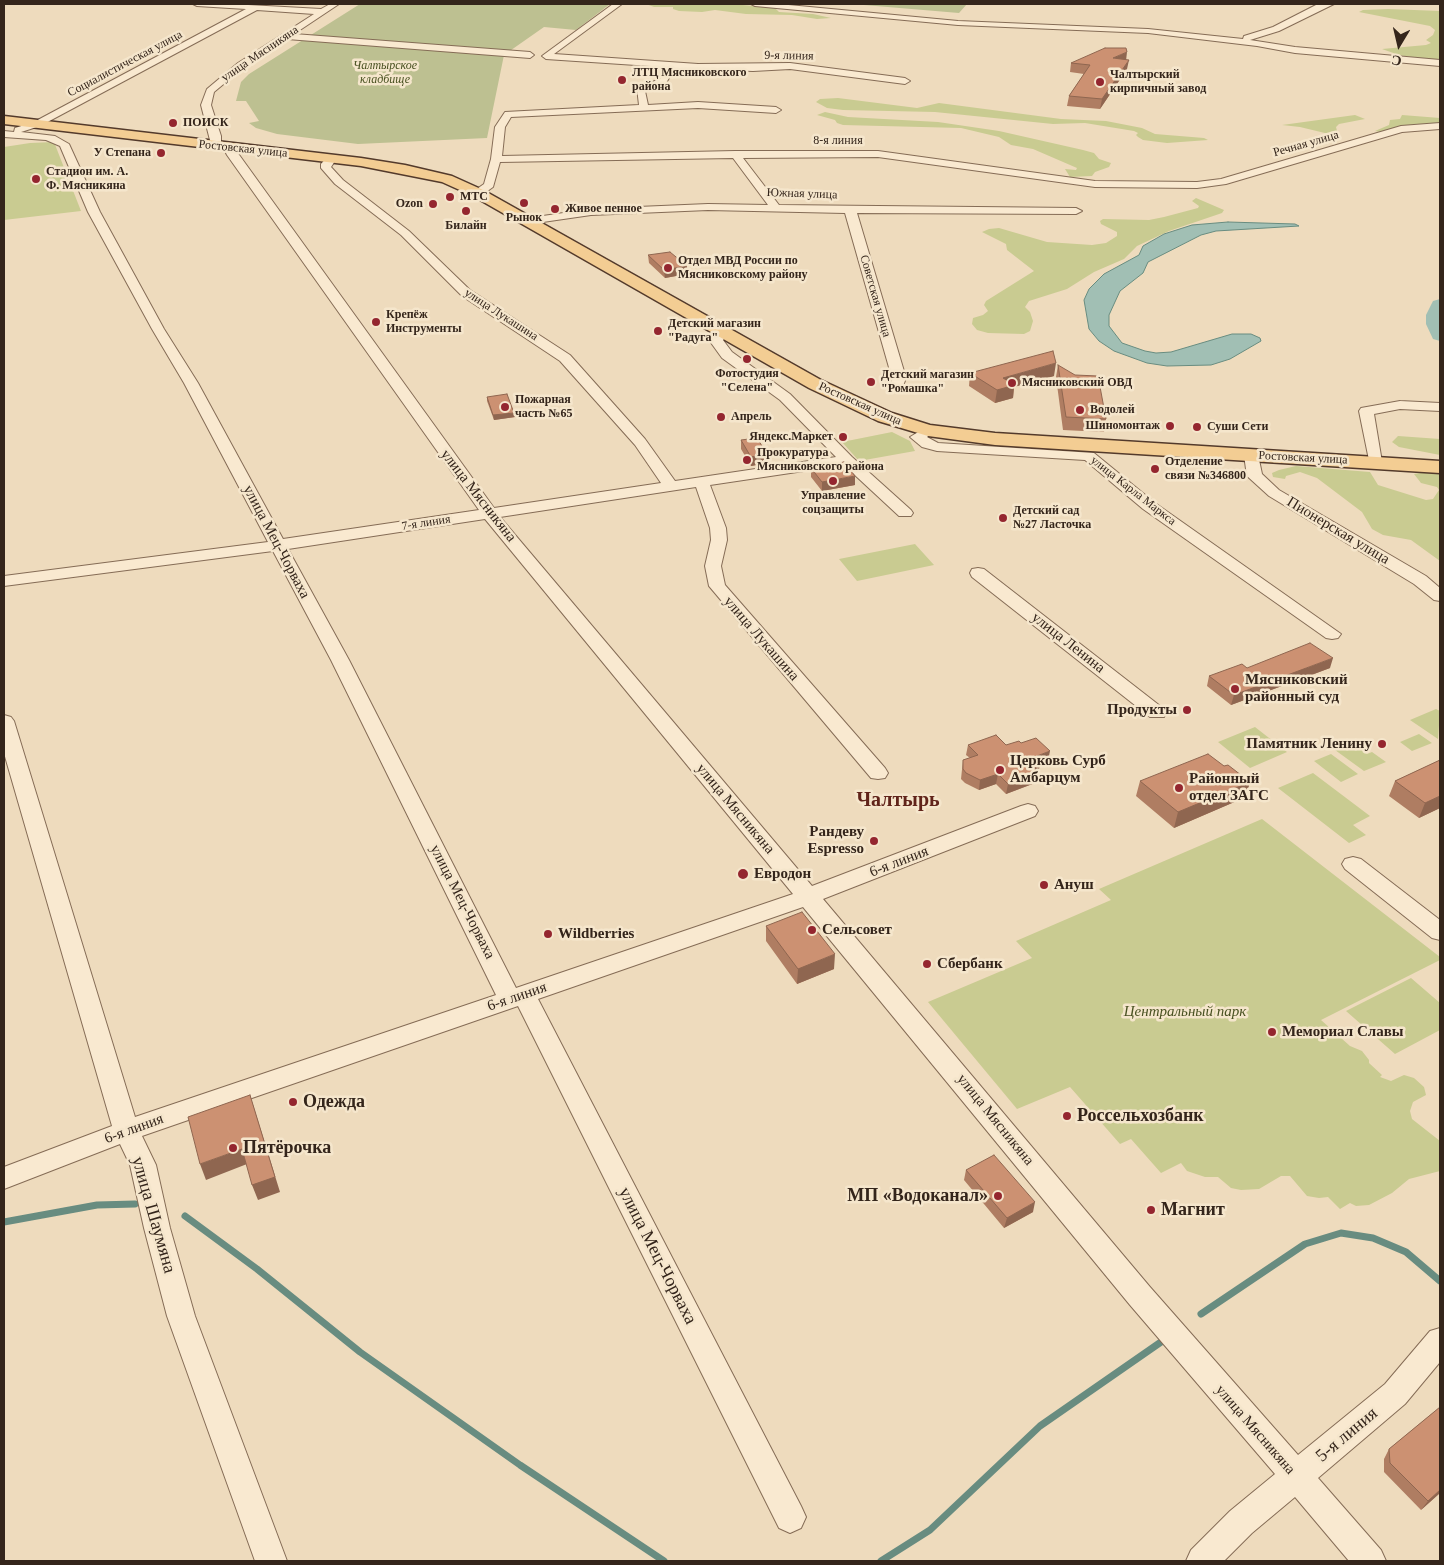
<!DOCTYPE html>
<html>
<head>
<meta charset="utf-8">
<style>
	body { margin:0 }
	#map { position:relative; width:1444px; height:1565px; overflow:hidden; background:#eedbbd; font-family:Georgia,serif }
	canvas { display:block }
	.frame { position:absolute; inset:0; border:5px solid #34251b; pointer-events:none }
	.north { position:absolute; left:1374px; top:20px; width:50px; height:50px; -webkit-text-stroke:4px #f5e6cc; paint-order:stroke; rotate:189deg; font-size:14px; font-weight:700; line-height:20px; text-align:center; color:#34251b }
	.north::after { content:''; display:block; margin:auto; width:18px; height:22px; background:#34251b; clip-path:polygon(50% 0,100% 100%,50% 72%,0 100%) }
</style>
</head>
<body>
<div id="map">
<canvas width="1444" height="1565"></canvas>
<div class="frame"></div>
<div class="north">С</div>
</div>
<script>
const context = document.querySelector('canvas').getContext('2d');
context.lineJoin = 'round';
function fillPath(path, color) { context.fillStyle = color; context.fill(path, 'evenodd'); }
const shape = rows => new Path2D(rows.map(r => 'M' + r).join(''));
function trace(path, color, width, dash) { context.strokeStyle = color; context.lineWidth = width; context.lineCap = dash ? 'butt' : 'round'; context.setLineDash(dash || []); context.stroke(path); }
function write(font, color, halo, rows, align = 'center') {
  context.font = font + ' Georgia,serif'; context.lineWidth = 5; context.setLineDash([]); context.textBaseline = 'middle'; context.strokeStyle = halo; context.fillStyle = color; for (const [text, x, y, turn = 0] of rows) {
    context.save(); context.translate(x, y); context.rotate((+turn || 0) * Math.PI / 180); context.textAlign = isNaN(turn) ? turn : align; if (halo) context.strokeText(text, 0, 0); context.fillText(text, 0, 0); context.restore();
  }
}
const green = shape([
	[646,4,732,4,775,8,779,12,813,14,831,18,817,19,792,15,746,14,715,10,702,12,679,11,673,9,673,7,654,7],
	[1388,9,1440,11,1440,62,1399,55,1382,49,1426,45,1431,43,1426,40,1433,35,1435,30,1430,26,1359,12,1363,10],
	[838,98,917,108,939,103,1061,119,1106,121,1142,128,1155,134,1204,138,1208,140,1167,143,1143,140,1138,137,1136,135,1138,133,1134,131,1085,123,1053,124,935,112,843,110,827,108,816,102,820,99],
	[825,112,848,117,938,122,999,131,1083,150,1094,153,1099,159,1111,163,1109,167,1095,172,1092,176,1070,177,1065,169,1076,170,1077,168,1033,149,1011,145,999,137,961,128,843,125,837,123,835,120,817,115],
	[1355,115,1365,119,1339,124,1336,127,1337,131,1330,132,1329,134,1300,127,1282,125],
	[1402,115,1440,118,1440,125,1405,125,1381,132,1375,131,1389,125,1390,120,1400,119],
	[54,142,81,211,4,220,4,147,30,143],
	[1196,198,1224,210,1222,213,1169,231,1137,246,1124,259,1094,272,1067,289,1029,301,1025,307,1030,312,1033,321,1030,331,1024,334,988,333,977,330,972,324,973,318,983,315,988,311,984,305,986,301,1034,271,1007,250,1006,244,982,232,989,229,999,228,1047,242,1092,245,1106,243,1117,236,1117,232,1101,224,1100,221,1103,219,1149,220,1164,217,1198,208,1199,206,1192,201],
	[892,432,910,441,915,451,859,461,842,442],
	[1398,436,1440,439,1440,455,1399,447,1392,442],
	[1296,466,1370,472,1378,485,1426,500,1433,499,1439,490,1437,487,1421,483,1414,474,1427,472,1440,473,1440,561,1411,540,1383,535,1372,529,1362,512,1317,478,1300,472,1286,476,1285,479,1273,477,1272,473,1279,470],
	[915,544,934,565,857,581,839,559],
	[1436,709,1440,711,1438,739,1410,720],
	[1255,727,1287,752,1250,768,1218,742],
	[1419,734,1432,743,1412,751,1400,742],
	[1352,743,1367,754,1372,752,1386,762,1364,771,1335,750],
	[1331,754,1358,774,1341,782,1314,761],
	[1313,773,1370,816,1353,825,1366,835,1349,843,1278,788],
	[1262,819,1440,957,1440,960,1321,1020,1350,1046,1362,1051,1369,1060,1369,1063,1382,1075,1380,1077,1391,1081,1404,1075,1414,1078,1424,1087,1426,1095,1413,1102,1410,1111,1412,1119,1440,1141,1440,1171,1409,1179,1392,1193,1369,1205,1356,1206,1350,1203,1340,1209,1328,1197,1319,1198,1307,1196,1290,1176,1281,1176,1259,1189,1241,1190,1231,1188,1218,1177,1205,1177,1187,1171,1181,1163,1161,1173,1131,1139,1120,1144,1070,1087,1017,1109,928,1002,1032,958,1016,941,1111,900,1099,889],
	[1411,978,1440,1003,1440,1030,1395,1054,1346,1011]
]);
const cemetery = shape([
	[360,4,610,4,576,30,544,27,504,55,487,138,358,144,277,134,256,128,249,123,259,121,246,101,236,101,241,82,249,74],
	[852,4,967,4,959,13]
]);
const water = shape([
	[1228,222,1295,224,1299,226,1216,231,1201,235,1148,262,1143,273,1120,291,1109,315,1109,326,1122,343,1145,351,1156,353,1171,352,1232,334,1251,334,1260,338,1261,341,1230,359,1211,365,1167,366,1147,363,1114,351,1099,341,1089,329,1084,300,1089,289,1104,274,1139,255,1143,246,1164,234,1192,225,1228,222]
]);
const stream = shape([
	[185,1216,257,1269,360,1352,520,1465,664,1561],
	[4,1222,97,1205,135,1204],
	[1201,1314,1305,1244,1341,1233,1373,1238,1406,1252,1440,1281],
	[881,1561,930,1530,1040,1426,1161,1342]
]);
const river = shape([
	[1440,299,1440,341,1433,339,1426,324,1426,315,1433,301,1440,299]
]);
const minor = shape([
	[193,4,230,4,321,9,330,4,339,4,294,34,530,52,534,55,530,58,287,39,244,67,214,92,211,105,221,136,221,146,212,148,201,105,207,89,238,63,314,14,257,10,40,126,21,132,55,136,69,144,100,212,164,329,198,383,283,539,479,510,227,155,223,147,228,144,232,145,494,508,661,483,635,445,560,361,462,296,401,235,335,184,321,168,321,164,328,156,337,158,331,167,343,180,409,231,470,290,570,355,645,439,675,481,836,457,780,400,722,358,709,340,719,329,724,328,730,332,723,340,732,352,790,394,852,457,911,510,913,513,911,516,899,516,844,465,710,485,726,528,727,540,721,566,725,585,885,768,888,773,885,778,878,779,871,778,709,586,705,566,711,540,710,528,696,487,500,517,812,886,1021,806,1028,804,1035,806,1038,811,1035,816,823,899,1150,1287,1298,1455,1385,1384,1430,1331,1440,1328,1440,1362,1405,1404,1318,1478,1381,1550,1386,1561,1349,1561,1295,1497,1252,1533,1224,1561,1186,1561,1191,1550,1230,1511,1275,1474,1130,1305,803,907,538,999,801,1506,806,1517,801,1528,790,1533,779,1528,518,1006,142,1136,156,1165,170,1228,195,1316,287,1561,255,1561,167,1316,144,1228,130,1165,120,1144,4,1189,4,1167,112,1126,4,753,4,715,11,717,14,721,135,1117,496,995,331,660,273,551,4,586,4,576,268,542,184,383,152,329,88,212,60,146,46,140,4,137,4,131,14,132,15,128,34,122,246,9,197,6,193,4],
	[485,519,793,894,516,988,349,660,288,549,485,519],
	[613,4,622,4,554,54,698,64,790,63,905,78,910,81,905,84,790,69,753,71,675,68,666,83,645,91,648,105,698,102,776,107,781,110,776,113,698,108,511,117,505,127,502,156,735,151,878,151,1095,181,1197,182,1221,179,1401,126,1440,123,1440,129,1402,132,1226,184,1197,188,1095,187,878,157,743,158,779,205,1076,208,1082,211,1076,214,857,213,906,378,903,386,898,387,891,383,892,378,845,213,708,210,591,215,529,224,523,221,529,218,591,209,708,204,768,205,733,158,500,162,493,187,482,195,474,195,474,191,484,184,491,159,495,127,505,112,639,105,637,88,660,79,666,67,546,59,542,56,613,4],
	[751,4,778,4,958,21,1148,29,1243,39,1244,36,1273,27,1316,5,1334,4,1279,31,1250,40,1295,47,1440,60,1440,66,1295,53,1257,46,1148,33,958,25,755,6,751,4],
	[1400,401,1440,403,1440,411,1400,409,1374,414,1382,462,1380,465,1370,465,1359,411,1361,408,1400,401],
	[928,426,935,430,927,437,938,443,1094,453,1155,503,1341,634,1338,638,1332,639,1326,638,1143,509,1085,460,937,451,922,447,910,437,928,426],
	[1251,451,1258,455,1262,474,1279,490,1426,576,1440,588,1440,601,1434,600,1414,584,1269,496,1247,476,1244,455,1251,451],
	[978,568,984,569,1164,709,1166,713,1164,717,1150,717,972,577,970,573,972,569,978,568],
	[1353,857,1361,859,1440,920,1440,940,1432,938,1345,869,1342,864,1345,859,1353,857]
]);
const major = shape([
	[4,116,361,158,405,165,452,176,483,190,821,380,892,413,930,425,995,433,1440,461,1440,473,995,445,928,436,878,421,809,388,473,196,442,182,361,166,4,124,4,116]
]);
const wall = shape([
	[1126,59,1127,69,1100,109,1067,106,1069,96,1084,74,1070,72,1071,63],
	[648,255,687,274,665,278,649,263],
	[1058,365,1106,419,1104,432,1063,430,1056,377],
	[970,373,1054,376,1014,387,1013,398,995,403,969,386],
	[487,397,515,417,494,420,487,401],
	[741,440,767,454,767,463,751,466,741,449],
	[811,468,855,485,822,491,811,477],
	[1247,668,1330,668,1231,705,1207,686,1209,676],
	[1021,743,1048,761,1040,764,1039,769,1034,771,1035,783,1006,794,996,784,979,790,965,783,961,779,963,760,970,758,966,755,968,745,1006,745],
	[1440,760,1440,808,1419,818,1389,796,1395,781],
	[1140,781,1246,797,1174,828,1136,796],
	[766,926,834,969,797,984,766,941],
	[966,1170,1033,1212,1004,1228,964,1180],
	[1440,1407,1440,1493,1421,1510,1384,1472,1384,1459,1389,1449]
]);
const shadedWall = shape([
	[1127,52,1126,61,1113,58],
	[1129,60,1127,69,1100,109,1102,99],
	[687,266,687,274,665,278,664,270],
	[1056,363,1054,376,1014,387,1013,398,995,403,997,390,1003,378],
	[514,413,515,417,494,420,493,415],
	[767,454,767,463,751,466,751,457],
	[855,476,855,485,822,491,822,482],
	[1333,658,1330,668,1231,705,1234,695],
	[1050,751,1048,761,1040,764,1039,769,1026,774,1027,764,1037,756],
	[1037,773,1035,783,1006,794,1008,784],
	[998,774,996,784,979,790,980,780],
	[1250,782,1246,797,1174,828,1178,812],
	[1440,796,1440,808,1419,818,1425,803],
	[835,954,834,969,797,984,798,969],
	[250,1095,280,1192,258,1200,252,1185],
	[242,1149,247,1164,206,1180,200,1164],
	[1035,1202,1033,1212,1004,1228,1007,1218],
	[1440,1490,1440,1493,1421,1510,1428,1501]
]);
const building = shape([
	[1105,48,1126,48,1127,52,1113,58,1129,60,1102,99,1069,96,1090,65,1071,63,1105,48],
	[670,252,687,266,664,270,648,255,670,252],
	[1053,351,1056,363,1003,378,1015,385,997,390,970,373,1053,351],
	[1058,365,1075,375,1098,376,1106,419,1066,417,1058,365],
	[507,394,514,413,493,415,487,397,507,394],
	[757,438,767,454,751,457,741,440,757,438],
	[844,462,855,476,822,482,811,468,844,462],
	[1310,643,1333,658,1234,695,1209,676,1242,664,1247,668,1310,643],
	[996,735,1006,745,1019,741,1021,743,1036,738,1050,751,1037,756,1041,759,1027,764,1037,773,1008,784,998,774,980,780,966,773,963,769,963,760,978,755,968,745,996,735],
	[1208,754,1224,766,1228,765,1250,782,1178,812,1140,781,1208,754],
	[1440,760,1440,796,1425,803,1395,781,1440,760],
	[802,912,835,954,798,969,766,926,802,912],
	[250,1095,275,1177,252,1185,242,1149,200,1164,188,1117,250,1095],
	[994,1155,1035,1202,1007,1218,966,1170,994,1155],
	[1440,1407,1440,1490,1428,1501,1390,1463,1389,1449,1440,1407]
]);
const markers = [
	[622,80,5,"#94262f"],
	[1100,82,5,"#94262f"],
	[173,123,5,"#94262f"],
	[161,153,5,"#94262f"],
	[36,179,5,"#94262f"],
	[450,197,5,"#94262f"],
	[524,203,5,"#94262f"],
	[433,204,5,"#94262f"],
	[555,209,5,"#94262f"],
	[466,211,5,"#94262f"],
	[668,268,5,"#94262f"],
	[376,322,5,"#94262f"],
	[658,331,5,"#94262f"],
	[747,359,5,"#94262f"],
	[871,382,5,"#94262f"],
	[1012,383,5,"#94262f"],
	[505,407,5,"#94262f"],
	[1080,410,5,"#94262f"],
	[721,417,5,"#94262f"],
	[1170,426,5,"#94262f"],
	[1197,427,5,"#94262f"],
	[843,437,5,"#94262f"],
	[747,460,5,"#94262f"],
	[1155,469,5,"#94262f"],
	[833,481,5,"#94262f"],
	[1003,518,5,"#94262f"],
	[1235,689,5,"#94262f"],
	[1187,710,5,"#94262f"],
	[1382,744,5,"#94262f"],
	[1000,770,5,"#94262f"],
	[1179,788,5,"#94262f"],
	[874,841,5,"#94262f"],
	[743,874,6,"#94262f"],
	[1044,885,5,"#94262f"],
	[812,930,5,"#94262f"],
	[548,934,5,"#94262f"],
	[927,964,5,"#94262f"],
	[1272,1032,5,"#94262f"],
	[293,1102,5,"#94262f"],
	[1067,1116,5,"#94262f"],
	[233,1148,5,"#94262f"],
	[998,1196,5,"#94262f"],
	[1151,1210,5,"#94262f"]
];
const farStreetnames = [
	["улица Мясникяна",260,54,-34],
	["9-я линия",789,56,1],
	["Социалистическая улица",125,64,-28],
	["8-я линия",838,141],
	["Речная улица",1306,144,-16],
	["Ростовская улица",243,149,6],
	["Южная улица",802,194,2],
	["Советская улица",875,296,74],
	["улица Лукашина",501,315,33],
	["Ростовская улица",860,404,24],
	["Ростовская улица",1303,458,3],
	["улица Карла Маркса",1133,491,38],
	["7-я линия",426,523,-9]
];
const farParknames = [
	["Чалтырское",385,66],
	["кладбище",385,80]
];
const farPoinames = [
	["ЛТЦ Мясниковского",632,73],
	["района",632,87],
	["Чалтырский",1110,75],
	["кирпичный завод",1110,89],
	["ПОИСК",183,123],
	["У Степана",151,153,"right"],
	["Стадион им. А.",46,172],
	["Ф. Мясникяна",46,186],
	["МТС",460,197],
	["Ozon",423,204,"right"],
	["Живое пенное",565,209],
	["Рынок",524,218,"center"],
	["Билайн",466,226,"center"],
	["Отдел МВД России по",678,261],
	["Мясниковскому району",678,275],
	["Крепёж",386,315],
	["Инструменты",386,329],
	["Детский магазин",668,324],
	["\"Радуга\"",668,338],
	["Фотостудия",747,374,"center"],
	["\"Селена\"",747,388,"center"],
	["Детский магазин",881,375],
	["\"Ромашка\"",881,389],
	["Мясниковский ОВД",1022,383],
	["Пожарная",515,400],
	["часть №65",515,414],
	["Водолей",1090,410],
	["Апрель",731,417],
	["Шиномонтаж",1160,426,"right"],
	["Суши Сети",1207,427],
	["Яндекс.Маркет",833,437,"right"],
	["Прокуратура",757,453],
	["Мясниковского района",757,467],
	["Отделение",1165,462],
	["связи №346800",1165,476],
	["Управление",833,496,"center"],
	["соцзащиты",833,510,"center"],
	["Детский сад",1013,511],
	["№27 Ласточка",1013,525]
];
const streetNames = [
	["улица Мясникяна",478,496,52],
	["Пионерская улица",1338,531,31],
	["улица Мец-Чорваха",276,542,62],
	["улица Лукашина",761,639,49],
	["улица Ленина",1068,643,38],
	["улица Мясникяна",735,809,50],
	["6-я линия",899,862,-21],
	["улица Мец-Чорваха",462,902,63],
	["6-я линия",517,997,-19],
	["улица Мясникяна",995,1120,51],
	["6-я линия",134,1129,-20],
	["улица Мясникяна",1255,1430,49]
];
const poiNames = [
	["Мясниковский",1245,680],
	["районный суд",1245,697],
	["Продукты",1177,710,"right"],
	["Памятник Ленину",1372,744,"right"],
	["Церковь Сурб",1010,761],
	["Амбарцум",1010,778],
	["Районный",1189,779],
	["отдел ЗАГС",1189,796],
	["Рандеву",864,832,"right"],
	["Espresso",864,849,"right"],
	["Евродон",754,874],
	["Ануш",1054,885],
	["Сельсовет",822,930],
	["Wildberries",558,934],
	["Сбербанк",937,964],
	["Мемориал Славы",1282,1032]
];
const parkNames = [
	["Центральный парк",1185,1012]
];
const nearPoinames = [
	["Одежда",303,1102],
	["Россельхозбанк",1077,1116],
	["Пятёрочка",243,1148],
	["МП «Водоканал»",988,1196,"right"],
	["Магнит",1161,1210]
];
const nearStreetnames = [
	["улица Шаумяна",153,1215,74],
	["улица Мец-Чорваха",657,1256,63],
	["5-я линия",1347,1435,-40]
];
const districtNames = [
	["Чалтырь",898,801]
];
fillPath(green, '#c9cb91');
fillPath(cemetery, '#bdc091');
fillPath(water, '#a1bfb4');
trace(water, '#688c80', 1);
trace(stream, '#688c80', 7);
fillPath(river, '#a1bfb4');
trace(minor, '#856c56', 2);
trace(major, '#533a2b', 3);
fillPath(minor, '#f9e9d0');
fillPath(major, '#f3cd93');
fillPath(wall, '#af7d62');
fillPath(shadedWall, '#8f6650');
fillPath(building, '#cc9172');
trace(building, '#8f6650', 1);
for (const [x, y, r, color] of markers) { const dot = new Path2D(); dot.arc(x, y, r, 0, 2 * Math.PI); context.fillStyle = color; context.fill(dot); trace(dot, '#f5e6cc', 2); }
write('12px', '#34251b', '#f5e6cc', farStreetnames);
write('italic 12px', '#495121', '#f5e6cc', farParknames);
write('bold 12px', '#34251b', '#f5e6cc', farPoinames, 'left');
write('15px', '#34251b', '#f5e6cc', streetNames);
write('bold 15px', '#34251b', '#f5e6cc', poiNames, 'left');
write('italic 15px', '#495121', '#f5e6cc', parkNames);
write('bold 18px', '#34251b', '#f5e6cc', nearPoinames, 'left');
write('18px', '#34251b', '#f5e6cc', nearStreetnames);
write('bold 20px', '#61241a', '#f5e6cc', districtNames);
</script>
</body>
</html>
